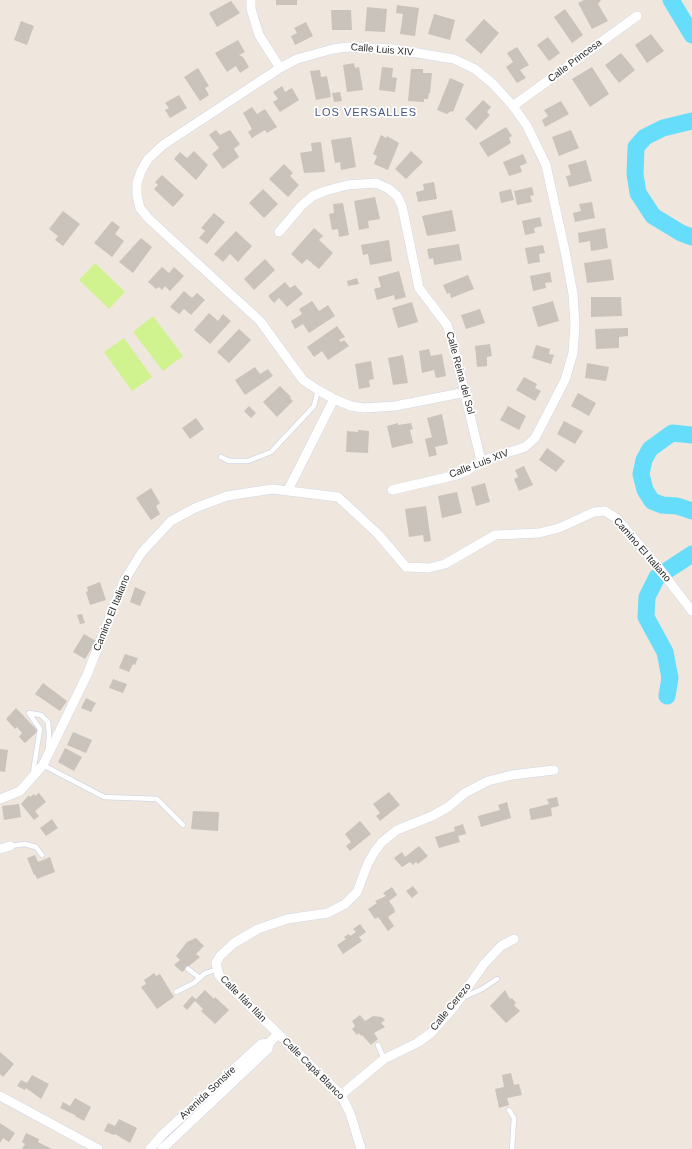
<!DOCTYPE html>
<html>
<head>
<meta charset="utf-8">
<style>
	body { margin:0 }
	canvas { display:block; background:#efe6dd }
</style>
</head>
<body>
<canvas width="692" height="1149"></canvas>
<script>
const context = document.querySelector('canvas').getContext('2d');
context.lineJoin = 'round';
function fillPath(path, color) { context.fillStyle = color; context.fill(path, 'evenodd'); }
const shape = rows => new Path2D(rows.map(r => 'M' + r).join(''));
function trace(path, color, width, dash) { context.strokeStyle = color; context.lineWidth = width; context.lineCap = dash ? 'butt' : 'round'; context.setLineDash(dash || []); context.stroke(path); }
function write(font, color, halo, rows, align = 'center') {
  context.font = font + ' Arial,sans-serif'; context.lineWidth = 3.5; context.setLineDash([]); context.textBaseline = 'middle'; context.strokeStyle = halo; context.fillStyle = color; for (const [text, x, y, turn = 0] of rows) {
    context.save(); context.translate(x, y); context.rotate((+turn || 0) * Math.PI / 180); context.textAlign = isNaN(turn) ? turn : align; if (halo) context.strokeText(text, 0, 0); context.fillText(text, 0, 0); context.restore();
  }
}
const pitch = shape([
	[95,263,125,292,109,309,79,280],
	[153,316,183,356,163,371,133,332],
	[124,338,152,377,132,391,104,352]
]);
const river = shape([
	[671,0,692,35],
	[692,121,663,128,645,137,636,147,635,174,638,193,653,216,681,233,692,237],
	[692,435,672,433,650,449,644,460,641,474,645,490,652,501,662,505,677,506,692,511],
	[667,696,670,678,665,652,646,617,647,597,657,577,692,554]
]);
const building = shape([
	[276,0,297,0,297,5,276,5],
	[584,0,601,0,598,4,608,21,592,29,578,3],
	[231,1,240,13,217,27,209,13],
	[397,5,419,8,415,36,400,34,403,14,396,13],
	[367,7,387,9,385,32,365,31],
	[565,9,583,35,572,43,554,17],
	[331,10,351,10,352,30,332,30],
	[434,14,455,20,450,40,428,34],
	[484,19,499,33,481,54,465,40],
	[21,21,34,26,27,45,14,40],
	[306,22,313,36,295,45,291,36,297,33,294,28],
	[651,34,664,51,647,63,635,45],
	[548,37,560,53,549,61,537,45],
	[238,40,245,52,239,55,243,57,249,67,240,73,236,66,227,72,215,53],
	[517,47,529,65,520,70,526,78,517,83,506,67,513,62,507,53],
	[621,53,635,70,619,83,605,65],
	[354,63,355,68,359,67,363,90,347,92,343,65],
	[382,67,393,68,392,77,397,78,395,92,379,90],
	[592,67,609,94,590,107,572,79],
	[198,68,209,86,205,88,209,95,200,101,184,77],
	[411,69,423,69,423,73,432,73,430,93,429,93,428,99,424,99,424,102,408,101],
	[320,70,321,77,327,76,331,97,316,100,310,71],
	[450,78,464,84,453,112,451,111,447,114,437,110],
	[282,86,285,92,292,88,299,100,280,112,273,102,278,99,273,92],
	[340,92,342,101,334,102,332,93],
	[179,95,187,108,170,118,165,110,169,108,165,103],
	[483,100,491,107,487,112,490,115,476,130,465,119],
	[561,101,569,114,545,127,542,120,548,116,544,110],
	[252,107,257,114,265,109,277,127,267,133,265,130,252,138,248,132,252,129,243,113],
	[506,127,512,136,509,138,511,143,488,157,479,143],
	[216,130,220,135,230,130,240,144,234,149,239,157,223,169,212,154,219,148,209,135],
	[571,130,579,148,559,156,552,137],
	[381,135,386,138,387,136,399,143,388,170,374,164,377,156,373,154],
	[351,137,356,167,341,170,340,162,335,163,331,140],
	[321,142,325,172,304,173,300,153,312,151,311,143],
	[194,151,208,165,196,180,174,159,180,152,187,158],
	[411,151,423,162,406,179,395,169],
	[523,154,527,163,520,166,522,172,509,176,503,162],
	[586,160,592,181,569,187,566,176,571,175,568,165],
	[284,164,293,173,290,176,299,185,288,197,269,179],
	[162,175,184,195,173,207,154,189,158,185,155,182],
	[434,182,437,199,418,202,416,192,424,190,423,184],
	[532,187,534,195,530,196,532,202,517,205,514,191],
	[263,189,278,204,264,218,249,203],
	[511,189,514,200,501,203,499,192],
	[375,197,380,219,368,221,369,228,359,230,354,201],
	[592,202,595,218,575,222,573,213,581,211,579,204],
	[343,203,349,235,339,237,338,229,332,230,329,214,334,213,333,204],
	[452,210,456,231,427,236,422,216],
	[63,211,80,224,63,246,55,240,58,236,49,229],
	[214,213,225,222,207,244,199,238,205,231,201,228],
	[540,217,542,226,534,228,535,233,525,235,522,221],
	[112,221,120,227,115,234,124,241,112,257,94,243],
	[314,228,323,236,319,240,333,253,319,269,307,259,302,264,291,254],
	[605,228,608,248,591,251,590,241,579,243,578,233],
	[236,231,252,246,238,262,230,254,223,262,214,254],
	[141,238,152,247,133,273,119,262],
	[389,240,392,261,370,265,368,254,363,255,361,245],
	[459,244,462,260,434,265,433,258,429,259,427,249],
	[543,245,545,253,539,254,540,262,528,264,525,248],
	[265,259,275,270,254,290,244,279],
	[611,259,614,280,587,283,584,263],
	[162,267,169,273,174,267,184,276,170,291,165,286,162,290,159,287,156,289,148,282],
	[399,271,406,297,395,300,394,295,377,300,374,289,381,287,378,277],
	[550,272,552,282,545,283,546,288,533,291,530,276],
	[468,275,474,289,451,298,450,293,447,294,443,285],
	[357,278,359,284,348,286,347,281],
	[285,282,290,288,295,285,303,294,287,307,279,298,274,303,268,296],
	[184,291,192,298,197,293,205,300,191,315,184,309,179,314,170,307],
	[591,297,621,297,622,316,591,317],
	[312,301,319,311,328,305,335,316,309,333,303,324,295,329,291,321,302,314,299,309],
	[553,301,559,321,538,327,532,307],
	[412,302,418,322,398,328,392,308],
	[480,309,485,323,466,329,461,315],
	[209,313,218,321,223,314,231,321,210,344,194,330],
	[337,326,345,337,339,340,341,342,344,340,349,346,328,360,322,351,314,357,307,347],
	[628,328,628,336,619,337,619,348,596,349,595,329],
	[239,329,251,340,229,363,217,352],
	[490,344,492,356,487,357,487,366,477,367,475,346],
	[536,345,550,349,549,354,554,355,551,364,532,358],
	[429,349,431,356,442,354,446,376,436,378,434,370,422,373,419,351],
	[403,355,408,383,393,385,388,358],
	[371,361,374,379,369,380,370,387,359,389,355,364],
	[587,363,609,367,606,381,585,378],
	[255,367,260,374,268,369,273,376,245,395,235,380],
	[524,377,537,384,535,388,541,391,535,401,516,390],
	[280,386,291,397,290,398,293,401,277,417,263,402],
	[578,393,596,403,589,416,571,406],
	[249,406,256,413,251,418,244,411],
	[508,406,526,416,519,430,500,420],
	[442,414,448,444,435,447,437,455,429,457,425,439,432,437,427,418],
	[196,418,204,429,190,439,182,428],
	[564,421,583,431,575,444,557,434],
	[398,423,398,425,411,423,413,429,410,430,413,443,392,448,387,426],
	[358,430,369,431,368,453,346,452,347,431,358,432],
	[547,448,565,461,556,472,539,460],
	[524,466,533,485,519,491,514,479,518,477,515,470],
	[485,483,490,502,476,506,471,487],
	[151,488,160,503,156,506,160,514,151,520,136,498],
	[457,492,462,513,442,518,438,496],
	[426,506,431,541,424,542,423,535,409,537,405,509],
	[100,582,106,600,90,605,86,592,88,591,87,587],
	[135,587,146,592,140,606,130,602],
	[82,614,85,623,80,624,77,615],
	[84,634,96,641,85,659,73,652],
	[125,654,138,658,135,665,133,664,129,672,119,668],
	[113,679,127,684,123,693,109,688],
	[43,683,67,701,60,711,35,694],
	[86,698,96,703,91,712,81,708],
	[16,708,38,731,25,743,19,737,22,733,17,727,15,729,6,719],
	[73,732,92,740,86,753,67,745],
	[65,748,82,757,74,771,58,762],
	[0,749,8,750,5,772,0,771],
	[389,792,400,805,380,821,376,816,380,813,373,804],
	[39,793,46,802,35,811,39,816,34,820,21,804,29,795,30,797,34,794,35,796],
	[557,797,559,806,551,808,552,816,531,820,529,809,549,804,547,799],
	[507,802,511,818,481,827,478,816,500,810,498,805],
	[19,804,21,817,4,820,2,806],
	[193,811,219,812,218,831,191,829],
	[52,819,58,828,46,836,40,828],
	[360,821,371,834,350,851,346,846,351,842,345,834],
	[463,824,466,834,458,836,460,842,439,848,435,837,455,831,454,827],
	[419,846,428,856,418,864,416,862,413,865,410,862,402,867,394,858,402,852,405,857],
	[35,855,38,862,50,857,55,872,37,879,35,874,34,875,27,858],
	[413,886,418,893,412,898,406,891],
	[392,887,397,895,389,901,394,908,395,912,388,917,394,926,388,931,378,917,375,919,368,909,377,903,375,901,386,896,383,893],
	[360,924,366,932,359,937,362,941,343,954,337,945,346,939,344,937,349,934,350,936,356,932,353,929],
	[196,938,204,946,196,954,200,957,182,972,174,965,180,960,176,956,187,942],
	[154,973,156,976,160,974,174,997,157,1009,141,987,146,984,144,980],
	[205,990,214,999,215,997,229,1010,215,1024,201,1011,203,1009,195,1001,187,1010,183,1006,192,996,196,999],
	[505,990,510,999,512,998,516,1003,514,1005,520,1011,506,1023,490,1006],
	[360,1015,365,1021,373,1016,382,1017,385,1020,381,1023,385,1027,374,1033,378,1039,371,1045,362,1035,361,1036,359,1033,357,1035,352,1029,355,1026,352,1021],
	[0,1052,14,1064,3,1077,0,1074],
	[511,1073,514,1085,519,1084,522,1095,507,1098,509,1105,499,1108,495,1089,504,1087,502,1075],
	[32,1075,49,1084,41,1099,26,1088,25,1090,17,1086,21,1080,27,1083],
	[75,1098,91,1107,84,1121,75,1116,75,1115,60,1108,63,1102,70,1106],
	[119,1119,137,1128,130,1143,115,1134,114,1135,104,1131,108,1123,115,1126],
	[0,1123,15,1133,9,1142,3,1138,0,1143],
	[26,1133,39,1139,38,1142,52,1149,22,1149,25,1144,22,1142]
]);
const service = shape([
	[221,457,229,461,248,461,271,452,314,406,318,390],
	[43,765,104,797,157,799,183,825],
	[33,773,40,729,29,713,41,715,48,722,49,734,48,750],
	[10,846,25,844,36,847,42,855],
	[188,969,200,978],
	[176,992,194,983,204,974,217,969],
	[462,998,482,989,497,979],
	[378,1045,384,1059],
	[509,1110,514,1118,512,1149]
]);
const minor = shape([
	[251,0,251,9,259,35,280,68],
	[513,106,637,16],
	[279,232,302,205,313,196,325,191,347,185,376,183,389,189,397,196,402,206,419,288,447,325,452,339,481,461],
	[288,490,334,399],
	[392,490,456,475,468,470,481,461,525,447,535,438,565,380,573,353,575,325,573,294,565,251,546,165,527,126,513,106,493,84,475,69,454,59,393,49,348,47,333,49,297,59,280,68,163,145,148,159,141,171,137,183,137,195,140,208,148,218,260,321,303,380,318,390,334,399,351,406,364,408,395,406,466,392],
	[0,799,20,791,43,765,87,675,124,581,142,552,171,521,195,508,227,496,272,489,338,497,378,534,406,567,429,568,445,564,495,535,539,533,559,528,594,512,605,511,616,518,655,563,692,611],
	[0,849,10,846],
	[341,1095,384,1059,417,1043,431,1033,454,1007,484,964,501,946,514,939],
	[0,1096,98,1149],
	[150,1149,163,1134,261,1044,269,1043,278,1034],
	[162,1149,268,1049,269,1043],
	[361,1149,350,1113,341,1095,224,981,219,975,216,963,220,956,234,943,258,929,287,919,328,913,345,904,357,892,368,863,375,851,382,842,397,830,432,816,448,807,465,793,488,781,512,775,554,770]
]);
const streetNames = [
	["Calle Luis XIV",382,50,5],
	["Calle Princesa",575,61,-37],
	["Calle Reina del Sol",460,373,75],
	["Calle Luis XIV",479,464,-21],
	["Camino El Italiano",642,550,49],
	["Camino El Italiano",112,613,-68],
	["Calle Ilán Ilán",243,999,45],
	["Calle Cerezo",451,1007,-51],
	["Calle Capá Blanco",313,1069,45],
	["Avenida Sonsire",208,1093,-43]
];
const neighbourhoodNames = [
	["LOS VERSALLES",366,113]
];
fillPath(pitch, '#d0f38f');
trace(river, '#66defb', 17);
fillPath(building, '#cac3bc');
trace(service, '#d2d7e6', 6);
trace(minor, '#d2d7e6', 10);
trace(service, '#fff', 4.5);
trace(minor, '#fff', 9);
write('10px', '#2c2c2c', '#fff', streetNames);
context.letterSpacing = '1px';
write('11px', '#475682', '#fff', neighbourhoodNames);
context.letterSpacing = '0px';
</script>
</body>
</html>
